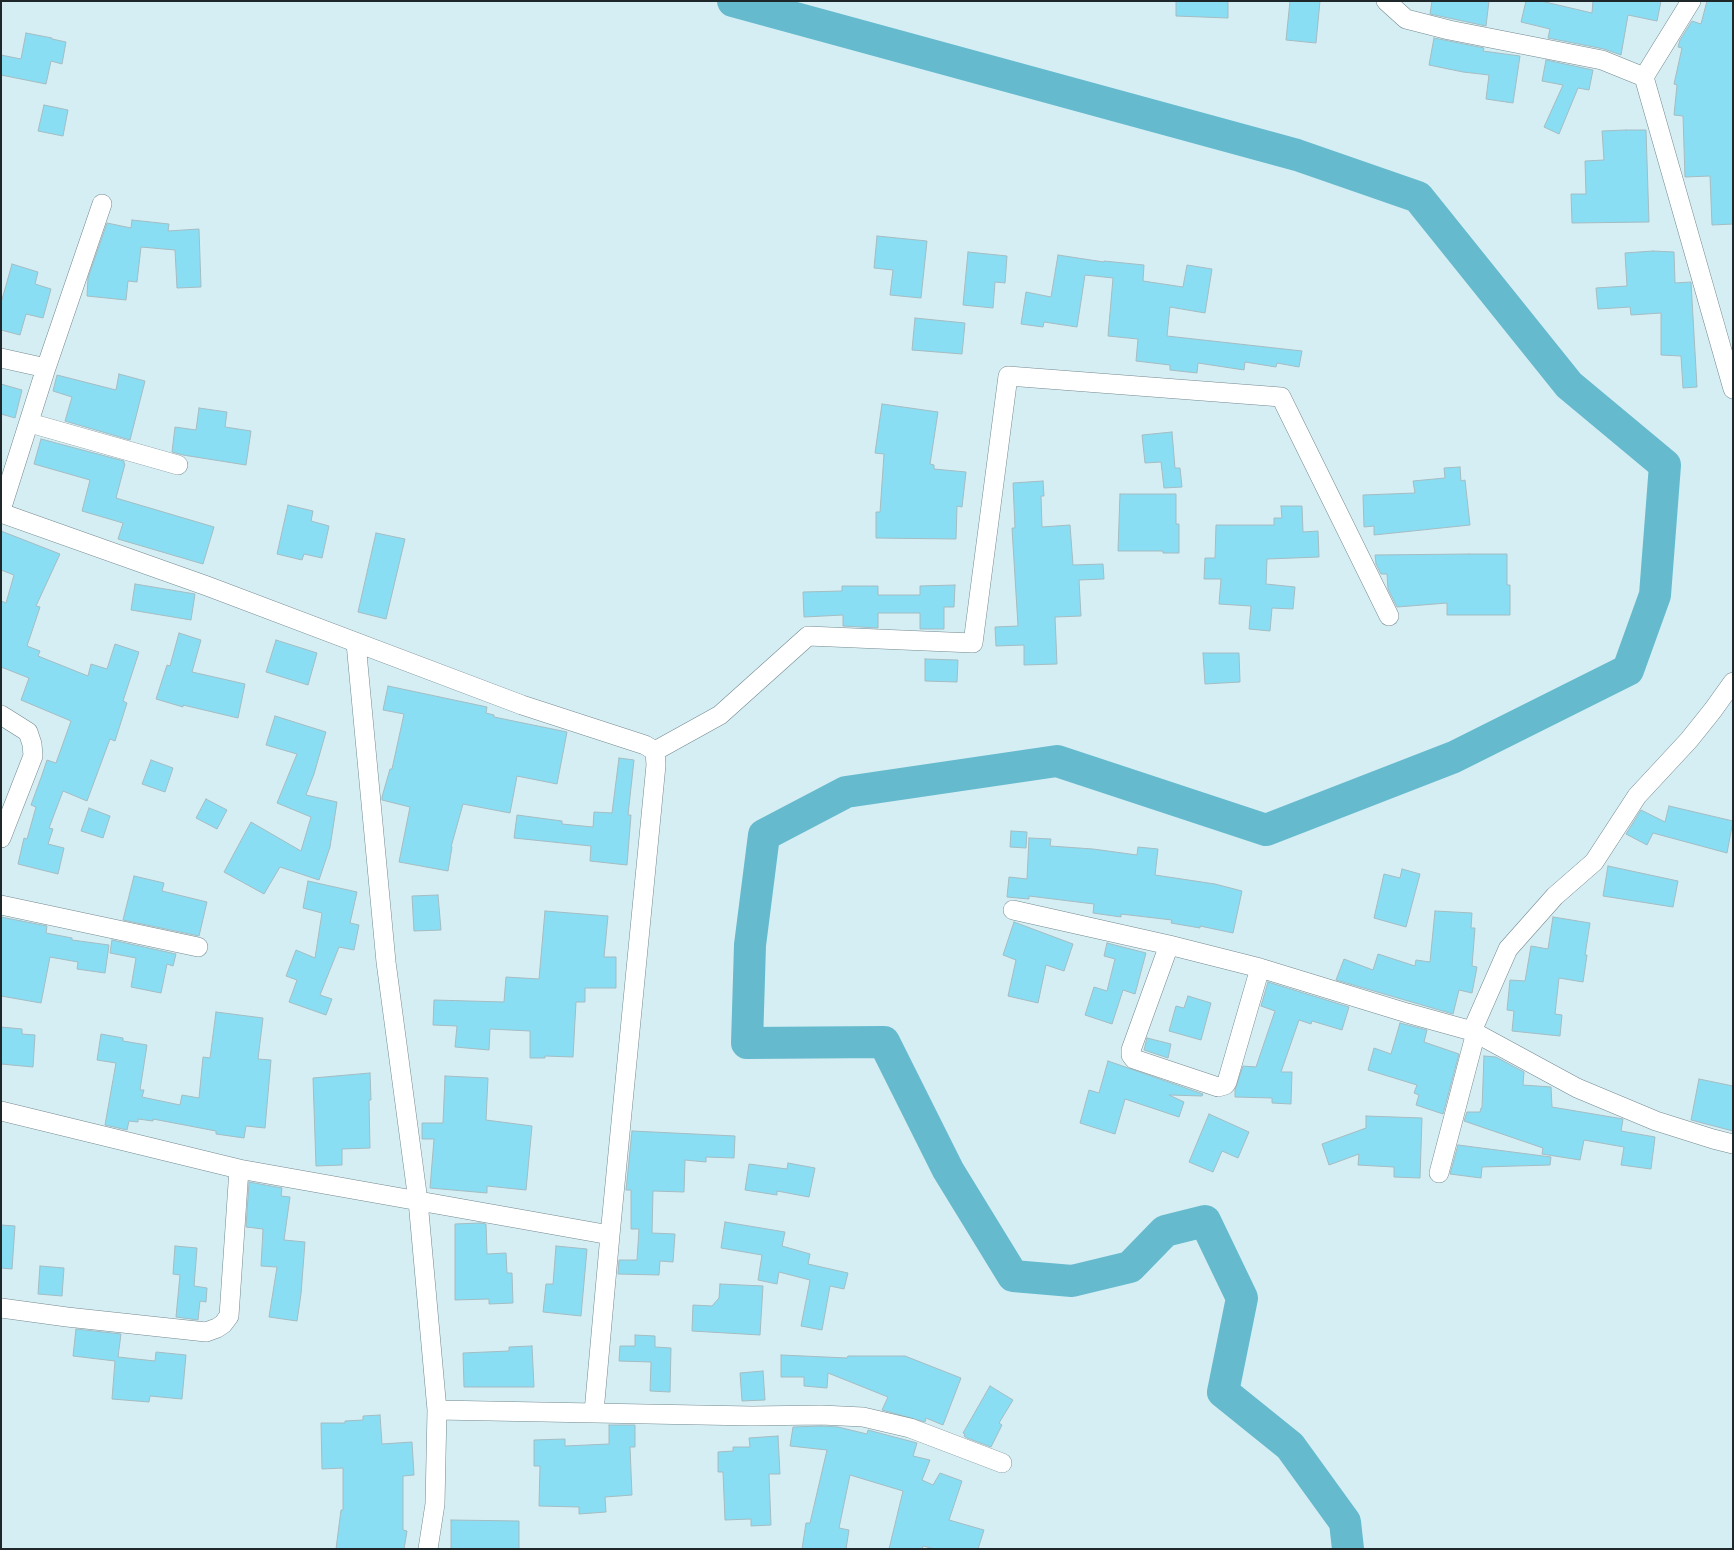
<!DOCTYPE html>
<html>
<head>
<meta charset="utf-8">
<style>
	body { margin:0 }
	#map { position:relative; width:1734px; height:1550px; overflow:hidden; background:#d5eef4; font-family:"PT Sans Narrow",sans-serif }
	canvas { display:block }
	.frame { position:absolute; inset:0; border:2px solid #1e272a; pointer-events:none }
</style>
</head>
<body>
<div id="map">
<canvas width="1734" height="1550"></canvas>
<div class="frame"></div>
</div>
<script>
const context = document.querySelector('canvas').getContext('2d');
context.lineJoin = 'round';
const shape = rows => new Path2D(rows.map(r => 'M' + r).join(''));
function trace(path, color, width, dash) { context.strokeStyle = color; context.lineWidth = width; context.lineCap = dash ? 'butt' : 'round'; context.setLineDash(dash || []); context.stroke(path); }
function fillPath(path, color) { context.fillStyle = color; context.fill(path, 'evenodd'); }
const river = shape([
	[733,1,1297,155,1418,197,1569,385,1665,465,1655,595,1628,670,1454,757,1266,830,1057,761,846,792,764,835,750,945,747,1043,884,1042,948,1170,1013,1276,1072,1281,1130,1267,1165,1231,1205,1221,1242,1298,1223,1392,1290,1446,1345,1522,1348,1549]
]);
const building = shape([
	[1176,1,1228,1,1228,18,1176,16,1176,1],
	[1290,1,1320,1,1316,43,1286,40,1290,1],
	[1432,1,1489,1,1486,26,1430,14,1432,1],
	[1526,1,1541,1,1592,13,1593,1,1661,1,1657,21,1628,15,1621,55,1604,49,1548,38,1550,29,1521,22,1526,1],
	[1707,1,1733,1,1733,224,1712,225,1710,176,1685,177,1683,116,1674,115,1677,85,1674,84,1682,48,1678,47,1680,40,1692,21,1701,24,1707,1],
	[26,33,52,38,52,39,66,42,62,64,51,61,46,84,1,75,1,55,21,59,26,33],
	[1434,38,1484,48,1483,51,1520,56,1513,103,1486,99,1489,75,1463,72,1429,65,1434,38],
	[1546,60,1593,70,1589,90,1578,88,1559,134,1544,127,1563,85,1542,81,1546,60],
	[44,105,68,110,63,136,38,131,44,105],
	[1626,130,1646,130,1649,222,1572,223,1571,194,1586,194,1585,161,1604,160,1602,131,1626,130],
	[132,220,169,224,168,231,199,229,201,287,177,288,175,250,141,247,137,282,128,281,126,300,87,296,88,278,107,223,131,228,132,220],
	[877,236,927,241,921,298,890,295,893,270,874,268,877,236],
	[1653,251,1674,252,1675,283,1691,282,1697,387,1683,388,1681,356,1661,355,1661,313,1631,315,1630,307,1598,309,1596,288,1627,286,1625,253,1653,251],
	[968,252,1007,256,1005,283,995,282,993,308,963,305,968,252],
	[1058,255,1104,262,1104,261,1144,265,1143,281,1183,287,1187,265,1212,269,1205,313,1170,307,1167,336,1302,351,1299,367,1277,363,1276,367,1245,362,1244,370,1198,363,1197,373,1170,370,1170,365,1136,361,1138,339,1108,336,1113,278,1085,275,1077,327,1044,322,1043,327,1021,324,1026,292,1051,297,1058,255],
	[12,264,38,272,35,284,51,289,43,318,26,314,20,335,1,330,1,303,12,264],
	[915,318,965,323,962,354,912,350,915,318],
	[119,374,145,381,130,440,65,421,72,397,53,391,57,375,116,390,119,374],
	[1,384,22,390,15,418,1,414,1,384],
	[882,404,938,412,930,464,934,465,934,469,966,472,962,507,957,506,956,539,876,538,876,512,880,512,884,454,875,453,882,404],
	[199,408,227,412,225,427,251,431,246,465,183,455,172,452,175,427,196,430,199,408],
	[1172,432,1175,468,1180,468,1182,487,1164,488,1161,462,1145,463,1142,435,1172,432],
	[41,439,124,461,124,463,125,464,116,498,214,527,203,564,118,539,123,523,82,511,90,480,34,464,41,439],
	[1460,467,1461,481,1465,480,1470,525,1374,535,1374,526,1364,527,1363,495,1415,493,1413,481,1445,478,1444,468,1460,467],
	[1043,481,1044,496,1041,496,1042,527,1070,525,1073,565,1103,564,1104,579,1079,580,1081,616,1055,617,1057,664,1024,665,1024,645,996,646,995,627,1018,626,1012,528,1015,528,1013,483,1043,481],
	[1120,494,1176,494,1176,524,1179,524,1179,553,1163,553,1163,551,1118,551,1120,494],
	[288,505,313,511,311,521,329,526,322,558,304,554,302,560,277,554,288,505],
	[1281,506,1302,506,1303,532,1318,531,1319,557,1267,559,1266,584,1295,587,1293,609,1272,608,1270,631,1249,629,1251,606,1219,604,1221,579,1204,579,1205,558,1215,558,1216,525,1274,525,1274,518,1282,518,1281,506],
	[1,531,60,554,36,606,40,607,27,646,40,651,38,656,88,676,91,664,107,669,115,644,139,652,123,701,127,703,115,741,110,739,87,801,63,791,49,828,53,829,48,844,64,848,58,874,18,864,24,838,27,839,36,807,31,805,42,775,47,760,56,763,71,721,21,700,29,678,1,667,1,601,6,603,14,575,1,570,1,531],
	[376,533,405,539,386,619,358,612,376,533],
	[1469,554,1507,554,1507,585,1510,585,1510,615,1447,615,1447,603,1397,607,1388,589,1387,574,1381,574,1376,564,1375,555,1469,554],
	[135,584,195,594,191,620,131,610,135,584],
	[955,585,954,607,944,607,944,629,920,629,920,613,878,613,878,628,843,626,843,615,804,617,803,592,842,591,842,586,878,586,878,595,920,595,920,586,955,585],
	[179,633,201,640,192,672,245,684,238,718,183,705,183,707,156,699,167,665,170,666,179,633],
	[276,640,317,653,308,685,266,672,276,640],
	[1203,653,1239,653,1240,682,1205,684,1203,653],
	[925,659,958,660,957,682,925,681,925,659],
	[388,686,487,707,486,713,494,715,494,717,567,732,557,784,517,776,510,813,463,804,451,847,452,847,448,871,399,862,410,807,382,800,382,797,390,769,392,769,404,714,383,710,388,686],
	[275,716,326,732,314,774,306,795,337,802,330,847,319,880,280,867,264,894,224,872,251,822,301,851,311,817,277,803,297,754,266,745,275,716],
	[619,758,634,760,628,815,631,815,627,865,590,861,591,846,514,838,517,815,562,821,562,824,593,827,594,812,612,813,619,758],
	[151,760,173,768,165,792,142,784,151,760],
	[206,799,227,810,217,829,196,818,206,799],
	[1669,806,1733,821,1727,853,1653,833,1647,845,1626,834,1641,810,1665,822,1669,806],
	[89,808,110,816,103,838,81,831,89,808],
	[1011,831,1027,832,1026,848,1010,847,1011,831],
	[1029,838,1051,839,1050,846,1093,849,1137,855,1138,847,1158,849,1155,875,1215,884,1242,891,1233,933,1200,926,1200,928,1171,923,1172,920,1121,914,1121,917,1093,913,1094,904,1029,896,1029,899,1007,897,1009,877,1027,879,1029,838],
	[1608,866,1678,881,1673,907,1603,896,1608,866],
	[1402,869,1420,874,1406,927,1374,918,1384,874,1400,878,1402,869],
	[134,876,164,883,162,891,207,902,199,936,123,920,134,876],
	[308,881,357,892,350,923,359,925,354,950,339,947,320,995,332,999,326,1015,289,1002,297,980,286,976,296,950,315,958,322,913,303,908,308,881],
	[438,895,441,930,414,931,412,896,438,895],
	[545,911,608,916,604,957,616,957,616,988,585,988,585,1002,576,1002,573,1057,545,1056,545,1058,530,1058,530,1031,490,1029,489,1050,455,1047,457,1026,433,1025,434,1000,504,1002,506,977,539,979,545,911],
	[1435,911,1472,913,1471,928,1475,928,1472,966,1477,967,1472,993,1459,990,1453,1014,1336,980,1344,959,1373,970,1378,954,1415,966,1416,960,1430,962,1435,911],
	[1,917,47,926,46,933,72,938,72,940,109,945,105,973,77,969,78,962,50,957,41,1003,1,996,1,917],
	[1553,917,1590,923,1585,955,1587,955,1583,982,1559,978,1555,1014,1562,1015,1560,1036,1512,1031,1514,1011,1507,1010,1510,980,1525,981,1531,946,1548,949,1553,917],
	[1014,922,1073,944,1064,971,1046,965,1038,1003,1008,996,1016,960,1003,955,1014,922],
	[112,940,176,954,173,966,167,964,161,993,131,987,136,958,110,953,112,940],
	[1107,943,1146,953,1135,994,1123,990,1112,1024,1085,1015,1094,987,1107,991,1115,959,1104,956,1107,943],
	[1268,982,1349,1007,1342,1030,1312,1021,1311,1024,1299,1020,1281,1072,1292,1072,1291,1104,1272,1103,1272,1098,1235,1097,1235,1090,1243,1066,1256,1067,1275,1011,1261,1006,1268,982],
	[1188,996,1211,1003,1201,1040,1169,1031,1176,1006,1184,1008,1188,996],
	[216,1012,263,1018,258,1059,271,1060,265,1128,246,1126,244,1138,216,1134,216,1131,153,1119,153,1121,138,1119,138,1122,129,1121,127,1130,105,1125,116,1063,97,1060,101,1034,123,1038,123,1041,147,1045,140,1090,144,1090,142,1097,180,1105,182,1095,199,1098,203,1057,210,1058,216,1012],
	[1400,1023,1427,1030,1424,1042,1459,1054,1443,1114,1416,1105,1419,1095,1414,1093,1417,1085,1368,1070,1374,1048,1391,1054,1400,1023],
	[1,1027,22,1029,22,1034,35,1035,33,1067,1,1064,1,1027],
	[1147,1038,1171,1044,1168,1058,1144,1050,1147,1038],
	[1484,1056,1496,1057,1524,1072,1523,1085,1551,1087,1552,1107,1623,1119,1621,1131,1655,1137,1651,1169,1621,1165,1624,1147,1584,1140,1580,1160,1542,1154,1543,1148,1464,1121,1467,1112,1480,1112,1481,1108,1482,1108,1484,1056],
	[1108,1061,1203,1094,1202,1096,1169,1095,1184,1102,1179,1117,1125,1099,1115,1134,1080,1123,1089,1090,1099,1093,1108,1061],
	[370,1073,371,1100,369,1100,370,1148,342,1149,342,1165,316,1166,313,1078,370,1073],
	[445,1076,488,1078,486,1120,532,1126,526,1190,487,1186,487,1193,430,1188,434,1139,422,1139,422,1123,443,1123,445,1076],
	[1699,1079,1733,1086,1733,1131,1691,1120,1699,1079],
	[1209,1114,1249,1132,1238,1158,1222,1151,1213,1172,1189,1162,1209,1114],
	[1366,1116,1422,1118,1420,1178,1394,1177,1394,1167,1358,1165,1359,1154,1329,1165,1322,1144,1366,1128,1366,1116],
	[632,1131,735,1136,734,1158,706,1157,706,1162,685,1160,684,1192,653,1191,652,1233,675,1234,673,1262,660,1261,659,1275,618,1274,619,1260,637,1260,639,1229,631,1229,631,1190,626,1190,632,1131],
	[1458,1145,1551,1157,1550,1165,1482,1167,1481,1178,1450,1174,1458,1145],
	[788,1163,815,1168,809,1197,777,1191,777,1195,745,1190,749,1164,787,1169,788,1163],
	[249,1182,282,1188,281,1196,290,1197,284,1240,305,1242,301,1294,297,1321,269,1317,277,1267,261,1266,263,1229,246,1227,249,1182],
	[725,1222,785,1232,782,1246,810,1254,808,1264,848,1273,844,1289,830,1286,822,1330,801,1326,810,1280,779,1272,777,1284,758,1280,762,1255,721,1248,725,1222],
	[480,1223,486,1224,487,1254,506,1253,507,1273,512,1273,513,1303,489,1304,489,1299,455,1300,455,1224,480,1223],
	[1,1225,15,1226,12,1269,1,1268,1,1225],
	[175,1246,197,1248,194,1286,207,1288,206,1302,200,1301,198,1320,176,1317,180,1275,173,1274,175,1246],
	[556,1246,587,1249,581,1316,543,1312,546,1284,553,1284,556,1246],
	[40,1266,64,1268,62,1296,38,1294,40,1266],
	[720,1284,763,1286,760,1335,692,1331,693,1305,712,1306,719,1298,720,1284],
	[76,1329,121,1334,118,1357,155,1361,156,1352,186,1355,182,1399,150,1396,149,1402,112,1399,115,1361,73,1356,76,1329],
	[635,1335,655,1336,655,1347,671,1348,670,1392,650,1391,651,1362,619,1361,620,1346,635,1346,635,1335],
	[532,1346,534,1387,464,1387,463,1353,509,1351,509,1347,532,1346],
	[781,1355,847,1358,848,1356,905,1356,961,1378,943,1425,926,1418,925,1422,882,1410,888,1397,828,1373,827,1388,804,1386,804,1377,781,1377,781,1355],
	[763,1371,765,1400,742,1401,740,1373,763,1371],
	[990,1386,1013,1400,999,1423,1002,1425,991,1447,967,1438,964,1436,965,1434,963,1433,990,1386],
	[380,1415,382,1444,412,1442,414,1475,403,1476,403,1530,407,1531,404,1549,336,1549,341,1510,343,1510,343,1468,322,1469,321,1423,345,1423,345,1421,363,1420,363,1416,380,1415],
	[609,1425,635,1425,635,1447,630,1447,632,1495,605,1497,606,1512,579,1514,579,1507,539,1506,540,1466,534,1466,534,1440,565,1439,565,1446,609,1444,609,1425],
	[821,1426,838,1427,867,1434,868,1430,917,1443,913,1456,930,1460,922,1480,933,1485,940,1473,962,1481,949,1520,984,1530,978,1549,935,1549,923,1546,922,1549,889,1549,903,1491,850,1475,839,1528,849,1530,846,1549,802,1549,806,1523,810,1523,827,1450,790,1446,793,1427,821,1426],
	[778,1436,780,1474,769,1474,771,1525,751,1526,751,1519,725,1520,723,1472,718,1472,718,1452,733,1451,733,1447,750,1447,749,1438,778,1436],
	[451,1520,519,1521,519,1549,451,1549,451,1520]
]);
const street = shape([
	[1386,1,1406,19,1449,30,1602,60,1644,77],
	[1691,1,1644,77,1733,389],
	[1,358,46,368,1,510],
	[46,368,102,204],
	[30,423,178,465],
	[1,513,207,586,522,705,645,745,655,751,656,765,610,1235,594,1412],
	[356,643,386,962,418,1201,437,1410,435,1504,428,1549],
	[1,715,28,732,32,744,33,756,1,838],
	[655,751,720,715,808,636,973,643,1008,376,1281,397,1389,616],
	[1,905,198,947],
	[1013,910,1169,945,1260,968,1407,1013,1472,1031,1577,1088,1656,1121,1713,1139,1733,1144],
	[1169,945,1131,1050,1131,1055,1134,1059,1218,1087,1225,1085,1227,1082,1260,968],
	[1472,1031,1508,949,1555,896,1594,862,1637,796,1689,740,1713,710,1733,682],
	[1,1111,239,1169,610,1235],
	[1439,1173,1476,1032],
	[1,1308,67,1317,206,1332,217,1328,223,1324,229,1316,239,1169],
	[437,1410,752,1416,821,1415,863,1417,910,1428,1002,1463]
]);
trace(river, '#65bacd', 32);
fillPath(building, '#8adef3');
trace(building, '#a4bcc2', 1);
trace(street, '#73898f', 20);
trace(street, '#fff', 19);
</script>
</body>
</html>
